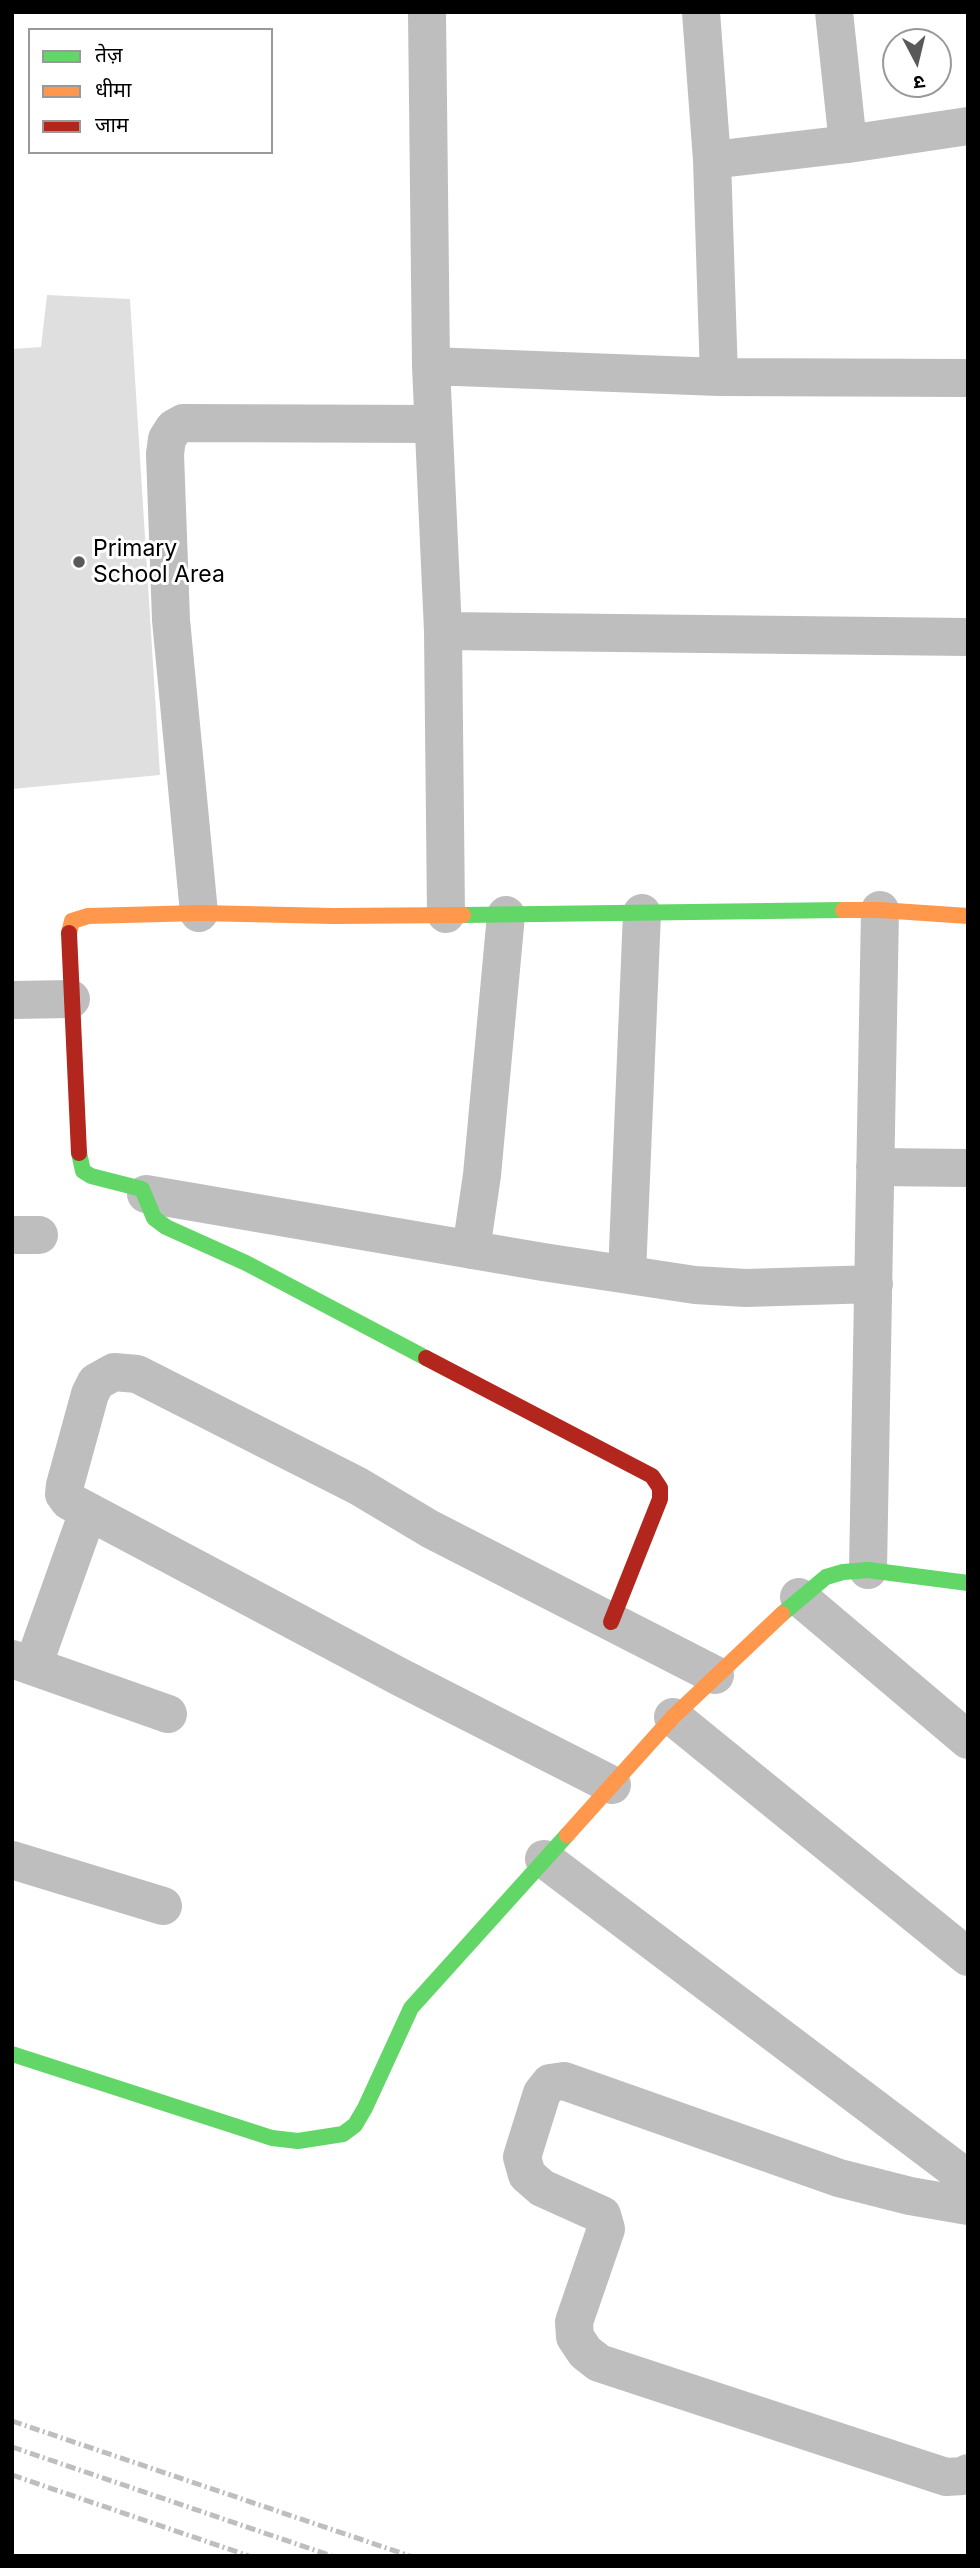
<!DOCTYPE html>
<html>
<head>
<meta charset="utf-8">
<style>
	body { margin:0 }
	#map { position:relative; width:980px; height:2568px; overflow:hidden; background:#fff; font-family:Inter,"Noto Sans Devanagari",sans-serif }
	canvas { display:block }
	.frame { position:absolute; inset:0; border:14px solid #000; pointer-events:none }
	.legend { position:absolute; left:28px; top:28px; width:245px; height:126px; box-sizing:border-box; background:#fff; border:2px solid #999; margin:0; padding:9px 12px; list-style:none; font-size:21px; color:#000 }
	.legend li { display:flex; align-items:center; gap:14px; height:35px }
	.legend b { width:35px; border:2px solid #999 }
	.north { position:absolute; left:882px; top:28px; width:70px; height:70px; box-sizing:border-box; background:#fff; border:2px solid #999; border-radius:50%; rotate:173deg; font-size:19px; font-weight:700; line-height:28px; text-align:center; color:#000 }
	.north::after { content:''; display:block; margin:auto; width:24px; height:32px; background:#595959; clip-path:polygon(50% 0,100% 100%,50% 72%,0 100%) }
</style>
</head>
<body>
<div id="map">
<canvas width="980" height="2568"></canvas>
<div class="frame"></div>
<ul class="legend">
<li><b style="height:9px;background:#63d668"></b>तेज़</li>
<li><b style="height:9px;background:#ff974d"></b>धीमा</li>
<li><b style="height:9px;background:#b3261e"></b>जाम</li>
</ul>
<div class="north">उ</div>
</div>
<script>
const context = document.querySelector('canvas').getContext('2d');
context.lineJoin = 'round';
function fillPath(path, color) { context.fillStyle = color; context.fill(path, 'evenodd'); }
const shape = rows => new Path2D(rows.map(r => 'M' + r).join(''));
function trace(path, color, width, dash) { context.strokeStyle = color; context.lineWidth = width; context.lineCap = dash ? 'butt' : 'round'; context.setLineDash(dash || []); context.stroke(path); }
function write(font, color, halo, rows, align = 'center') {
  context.font = font + ' Inter,sans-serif'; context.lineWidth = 6; context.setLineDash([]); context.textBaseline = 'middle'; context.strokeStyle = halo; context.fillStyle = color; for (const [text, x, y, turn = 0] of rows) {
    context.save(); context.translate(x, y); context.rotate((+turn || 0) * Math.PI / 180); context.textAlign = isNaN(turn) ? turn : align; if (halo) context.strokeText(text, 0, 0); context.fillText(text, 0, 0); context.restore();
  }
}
const building = shape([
	[47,295,130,299,160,775,12,789,12,349,41,347]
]);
const street = shape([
	[427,12,431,366,443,631,446,914],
	[701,12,712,160,719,377],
	[834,12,848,144],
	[712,160,848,144,968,126],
	[431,366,719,377,968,378],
	[443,631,968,637],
	[199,913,171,620,165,454,167,439,174,428,183,423,433,424],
	[12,1000,71,999],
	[875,1167,968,1168],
	[146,1194,543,1262,695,1285,746,1288,874,1284],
	[12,1235,39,1235],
	[471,1250,482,1175,506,915],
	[627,1274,642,913],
	[868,1570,880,910],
	[799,1597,968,1740],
	[12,1659,168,1714],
	[33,1666,88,1512],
	[673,1717,968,1957],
	[612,1785,400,1677,69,1501,64,1494,65,1485,90,1394,96,1382,114,1372,137,1374,358,1486,430,1529,715,1675],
	[544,1859,968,2179],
	[12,1860,163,1906],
	[968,2206,910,2196,839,2178,564,2081,550,2083,542,2093,522,2157,527,2175,542,2188,602,2215,606,2229,574,2322,575,2337,585,2352,599,2363,946,2477,963,2476,968,2473]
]);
const fast = shape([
	[463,915,843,910],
	[79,1153,83,1171,91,1176,142,1189,154,1218,166,1227,246,1263,426,1358],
	[782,1614,826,1577,843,1572,868,1570,968,1583],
	[12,2054,272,2138,298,2141,343,2134,355,2125,365,2108,411,2008,567,1835]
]);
const slow = shape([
	[843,910,880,910,968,916],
	[69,933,72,921,88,916,199,913,333,916,463,915],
	[567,1835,673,1717,782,1614]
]);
const jam = shape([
	[69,933,79,1153],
	[426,1358,652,1476,660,1488,660,1499,611,1622]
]);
const rail = shape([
	[12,2421,410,2556],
	[12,2447,332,2556],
	[12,2475,249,2556]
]);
const markers = [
	[79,562,7,"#595959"]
];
const poiNames = [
	["Primary",93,549],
	["School Area",93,575]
];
fillPath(building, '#dfdfdf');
trace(street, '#bebebe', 38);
trace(fast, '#63d668', 16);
trace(slow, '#ff974d', 16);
trace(jam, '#b3261e', 16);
trace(rail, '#bebebe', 5, [10, 3.5, 2, 3.5]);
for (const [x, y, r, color] of markers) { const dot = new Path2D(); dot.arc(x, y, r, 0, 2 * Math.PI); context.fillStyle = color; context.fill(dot); trace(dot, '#fff', 2.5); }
write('23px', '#000', '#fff', poiNames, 'left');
</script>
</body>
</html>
